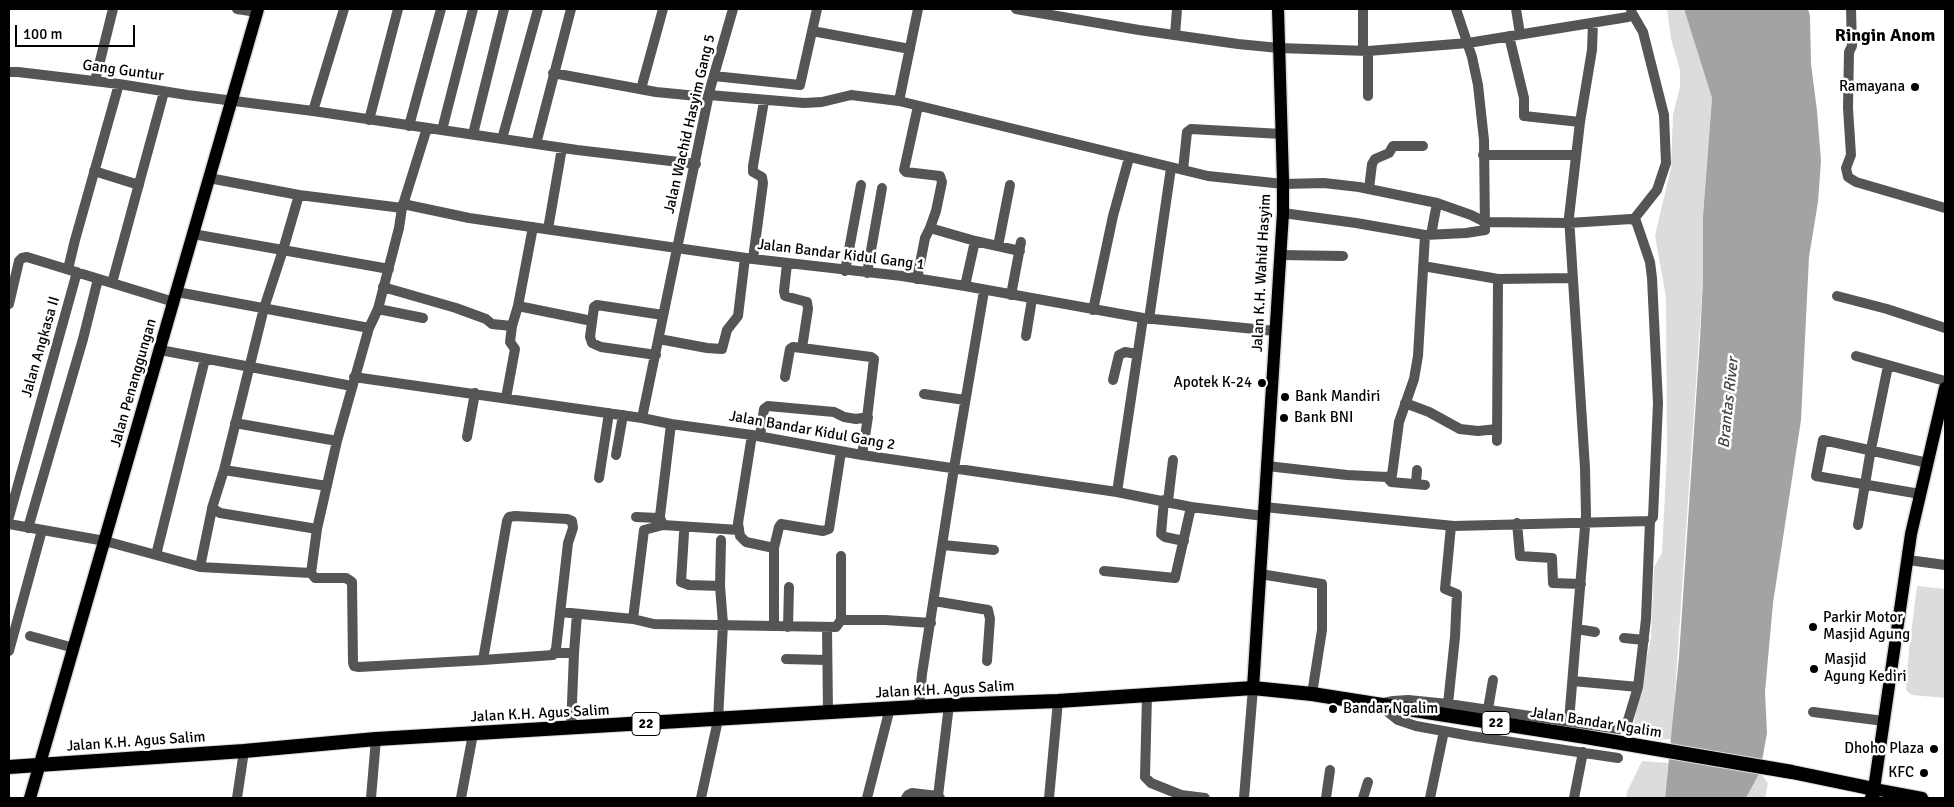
<!DOCTYPE html>
<html>
<head>
<meta charset="utf-8">
<style>
	body { margin:0 }
	#map { position:relative; width:1954px; height:807px; overflow:hidden; background:#fff; font-family:Signika,sans-serif }
	canvas { display:block }
	.frame { position:absolute; inset:0; border:10px solid #000; pointer-events:none }
	.scale { position:absolute; left:15px; top:25px; width:120px; height:22px; box-sizing:border-box; border:2px solid #000; border-top:0; padding-left:6px; font-size:15px; line-height:18px; white-space:nowrap; color:#000; -webkit-text-stroke:4px #fff; paint-order:stroke }
</style>
</head>
<body>
<div id="map">
<canvas width="1954" height="807"></canvas>
<div class="frame"></div>
<div class="scale">100 m</div>
</div>
<script>
const context = document.querySelector('canvas').getContext('2d');
context.lineJoin = 'round';
function fillPath(path, color) { context.fillStyle = color; context.fill(path, 'evenodd'); }
const shape = rows => new Path2D(rows.map(r => 'M' + r).join(''));
function trace(path, color, width, dash) { context.strokeStyle = color; context.lineWidth = width; context.lineCap = dash ? 'butt' : 'round'; context.setLineDash(dash || []); context.stroke(path); }
function write(font, color, halo, rows, align = 'center') {
  context.font = font + ' Signika,sans-serif'; context.lineWidth = 5; context.setLineDash([]); context.textBaseline = 'middle'; context.strokeStyle = halo; context.fillStyle = color; for (const [text, x, y, turn = 0] of rows) {
    context.save(); context.translate(x, y); context.rotate((+turn || 0) * Math.PI / 180); context.textAlign = isNaN(turn) ? turn : align; if (halo) context.strokeText(text, 0, 0); context.fillText(text, 0, 0); context.restore();
  }
}
const green = shape([
	[1667,9,1684,9,1712,98,1703,216,1703,280,1673,722,1671,739,1657,740,1637,735,1632,732,1651,637,1654,567,1662,553,1667,453,1666,298,1655,235,1671,168,1673,114,1680,87,1680,70,1671,39],
	[1917,586,1945,589,1945,698,1912,695,1906,690,1909,650],
	[1642,761,1668,763,1665,798,1626,798,1627,792],
	[1760,772,1768,783,1765,798,1746,798]
]);
const water = shape([
	[1684,9,1808,9,1810,16,1811,64,1817,111,1821,161,1818,202,1809,257,1801,420,1773,603,1765,692,1767,733,1760,772,1746,798,1665,798,1679,657,1700,339,1703,280,1703,216,1712,98]
]);
const minor = shape([
	[237,9,257,12],
	[1016,9,1139,30,1238,44,1279,48,1368,51,1468,43,1628,17,1632,13,1631,9],
	[1363,9,1363,51],
	[1516,9,1520,34],
	[1851,9,1852,46,1849,52,1848,108,1851,155,1846,168,1848,177,1856,182,1945,208],
	[1632,13,1643,32,1664,115,1666,163,1657,190,1634,219],
	[812,31,910,49],
	[1175,35,1177,9],
	[1509,36,1524,98,1524,116,1580,122],
	[9,72,18,72,119,84,187,95,313,111,577,150,696,164],
	[553,73,656,92,697,96,709,95,804,103,822,102,851,95,899,101,1208,176,1283,184,1324,183,1359,187,1437,203,1471,215,1485,222,1569,223,1631,219,1636,221,1650,262,1652,278,1658,403,1653,517,1650,521,1454,526,1264,507],
	[714,76,800,85,817,9],
	[95,81,113,9],
	[641,89,663,9],
	[1368,96,1368,51],
	[899,101,918,9],
	[313,111,344,9],
	[369,120,398,9],
	[409,126,441,9],
	[427,128,402,208,399,228,378,309,369,328,337,441,317,529,311,573,315,578,346,578,352,582,353,663,354,666,359,667,483,660,553,655,556,649,568,543,573,528,572,521,567,519,515,516,509,517,507,521,483,660],
	[442,130,473,9],
	[473,134,504,9],
	[502,139,538,9],
	[536,144,571,9],
	[1483,155,1576,155],
	[1183,170,1187,132,1191,129,1282,134],
	[94,171,139,185],
	[209,178,299,195,402,208],
	[1369,189,1372,164,1375,159,1389,153,1393,146,1423,146],
	[299,195,283,250,264,308,224,470,212,508,220,513,317,529],
	[403,204,469,218,753,259,902,276,965,286,1143,318,1275,331],
	[1283,213,1356,223,1425,235,1466,233,1485,230,1484,140,1478,85,1472,57,1456,9],
	[930,228,975,241,965,286],
	[548,229,562,148],
	[193,234,389,269],
	[1431,235,1437,203],
	[975,241,1020,251],
	[998,246,1010,185],
	[1280,255,1343,256],
	[753,259,763,183,762,177,753,172,753,166,764,101],
	[1423,266,1498,279,1573,278],
	[68,269,75,240,119,84],
	[845,271,861,185],
	[867,273,882,188],
	[917,279,925,238,930,228,936,211,942,182,940,176,906,172,904,170,918,106],
	[112,283,164,92],
	[383,287,456,308,486,319,492,324,512,326],
	[177,292,369,328],
	[1011,295,1021,242],
	[1837,296,1887,309,1945,328],
	[9,304,19,261,22,258,27,257,174,302],
	[518,306,592,321],
	[378,309,423,318],
	[1093,310,1113,216,1129,158],
	[1149,319,1171,168],
	[1026,336,1032,299],
	[659,339,707,348,722,349,727,330,738,316,745,258],
	[802,348,871,357,874,359,867,418],
	[160,350,352,386],
	[656,355,601,347,592,343,590,337,594,307,597,305,663,315],
	[1856,356,1945,381],
	[354,377,642,418,671,424,752,435,862,455,1117,492,1191,507,1264,516],
	[785,377,790,349,793,347,802,348,808,309,807,302,785,296,784,291,787,264],
	[1113,380,1119,355,1125,352,1137,354],
	[924,394,965,400],
	[506,398,515,349,510,342,512,326,518,306,533,227],
	[1405,403,1429,412,1460,429,1478,431,1497,429],
	[642,418,710,89,733,9],
	[235,423,337,441],
	[752,435,738,523,740,536,746,542,774,548],
	[760,436,764,409,768,406,834,412,844,417,856,419,868,417,862,455],
	[467,437,475,393],
	[1497,441,1498,279],
	[616,455,623,415],
	[1267,466,1347,475,1387,477,1392,475,1399,422,1414,379,1418,356,1425,235],
	[224,470,327,486],
	[1387,477,1391,482,1425,485],
	[599,478,609,413],
	[1416,484,1417,470],
	[1117,492,1143,318],
	[1920,494,1816,476,1823,440,1928,463],
	[1164,500,1161,534,1165,537,1184,541],
	[1168,501,1173,460],
	[9,517,77,272],
	[636,517,658,518,660,516,671,424],
	[661,520,663,525,739,530],
	[1517,523,1520,556,1552,558,1553,583,1581,584],
	[9,524,105,541,200,567,311,573],
	[1858,525,1871,449,1888,366],
	[28,528,83,339,98,279],
	[684,533,681,582,689,585,720,586],
	[943,545,994,550],
	[156,555,205,359],
	[1908,560,1945,565],
	[200,567,212,509],
	[1104,571,1175,578,1191,507],
	[1260,574,1322,584,1322,630,1312,694],
	[934,601,988,610,990,619,987,661],
	[560,612,633,619,654,624,836,627,841,620,841,556],
	[633,619,644,530,663,525],
	[841,620,885,620,931,623],
	[774,626,774,548,779,527,781,524,823,531,829,529,841,452],
	[788,627,789,587],
	[827,627,828,712],
	[1577,629,1595,632],
	[30,636,74,648],
	[1624,638,1644,640],
	[9,651,42,530],
	[555,653,574,653,571,728],
	[574,653,577,614],
	[786,659,827,660],
	[1573,681,1638,687],
	[1147,696,1145,777,1151,783,1181,795,1205,798],
	[1384,703,1393,701,1408,700,1448,704,1619,729,1626,727,1638,687,1646,619,1650,521],
	[1448,704,1455,637,1457,594,1445,589,1451,526],
	[1379,705,1398,720,1416,726,1471,736,1618,758],
	[919,708,922,674,954,468,984,291],
	[1488,709,1493,680],
	[1813,712,1884,721],
	[1569,721,1586,515,1585,468,1569,217,1580,122,1592,50,1593,23],
	[938,796,949,705],
	[237,798,244,751],
	[371,798,376,739],
	[461,798,473,734],
	[701,798,718,720,723,624,720,586,721,540],
	[867,798,890,708],
	[906,798,908,795,912,793,938,796,940,798],
	[1049,798,1058,701],
	[1244,798,1253,688],
	[1326,798,1330,770],
	[1363,798,1368,782],
	[1430,798,1444,731],
	[1574,798,1583,752]
]);
const major = shape([
	[1253,688,1283,213,1283,180,1278,9],
	[30,798,258,9],
	[1922,798,1874,789,1911,534,1945,388]
]);
const highway = shape([
	[9,767,244,751,376,739,949,705,1058,701,1253,688,1312,694,1586,737,1792,772,1874,789,1872,798]
]);
const markers = [
	[1915,87,5,"#000"],
	[1262,383,5,"#000"],
	[1285,397,5,"#000"],
	[1284,418,5,"#000"],
	[1813,627,5,"#000"],
	[1814,669,5,"#000"],
	[1333,709,5,"#000"],
	[1934,749,5,"#000"],
	[1924,773,5,"#000"]
];
const shields = [
	[1496,723,28],
	[646,724,28]
];
const shieldNames = [
	["22",1496,723],
	["22",646,724]
];
const streetNames = [
	["Gang Guntur",123,71,8],
	["Jalan Wachid Hasyim Gang 5",690,124,-77],
	["Jalan Bandar Kidul Gang 1",841,255,7],
	["Jalan K.H. Wahid Hasyim",1262,273,-87],
	["Jalan Angkasa II",41,347,-74],
	["Jalan Penanggungan",134,383,-74],
	["Jalan Bandar Kidul Gang 2",812,431,10],
	["Jalan K.H. Agus Salim",945,690,-3],
	["Jalan K.H. Agus Salim",540,714,-3],
	["Jalan Bandar Ngalim",1596,723,9],
	["Jalan K.H. Agus Salim",136,742,-4]
];
const poiNames = [
	["Ramayana",1905,87,"right"],
	["Apotek K-24",1252,383,"right"],
	["Bank Mandiri",1295,397],
	["Bank BNI",1294,418],
	["Parkir Motor",1823,618],
	["Masjid Agung",1823,635],
	["Masjid",1824,660],
	["Agung Kediri",1824,677],
	["Bandar Ngalim",1343,709],
	["Dhoho Plaza",1924,749,"right"],
	["KFC",1914,773,"right"]
];
const waterNames = [
	["Brantas River",1729,403,-84]
];
const quarterNames = [
	["Ringin Anom",1885,36]
];
fillPath(green, '#dcdcdc');
fillPath(water, '#a3a3a3');
trace(major, '#dbdbdb', 15);
trace(highway, '#dbdbdb', 16);
trace(minor, '#555', 10);
trace(major, '#000', 12);
trace(highway, '#000', 14);
for (const [x, y, r, color] of markers) { const dot = new Path2D(); dot.arc(x, y, r, 0, 2 * Math.PI); context.fillStyle = color; context.fill(dot); trace(dot, '#fff', 2); }
for (const [x, y, w] of shields) { const box = new Path2D(); box.roundRect(x - w / 2, y - 11.5, w, 23, 4); context.fillStyle = '#fff'; context.fill(box); trace(box, '#000', 1); }
write('bold 14px', '#000', null, shieldNames);
write('15px', '#000', '#fff', streetNames);
write('15px', '#000', '#fff', poiNames, 'left');
write('italic 16px', '#444', '#fff', waterNames);
write('bold 18px', '#000', '#fff', quarterNames);
</script>
</body>
</html>
